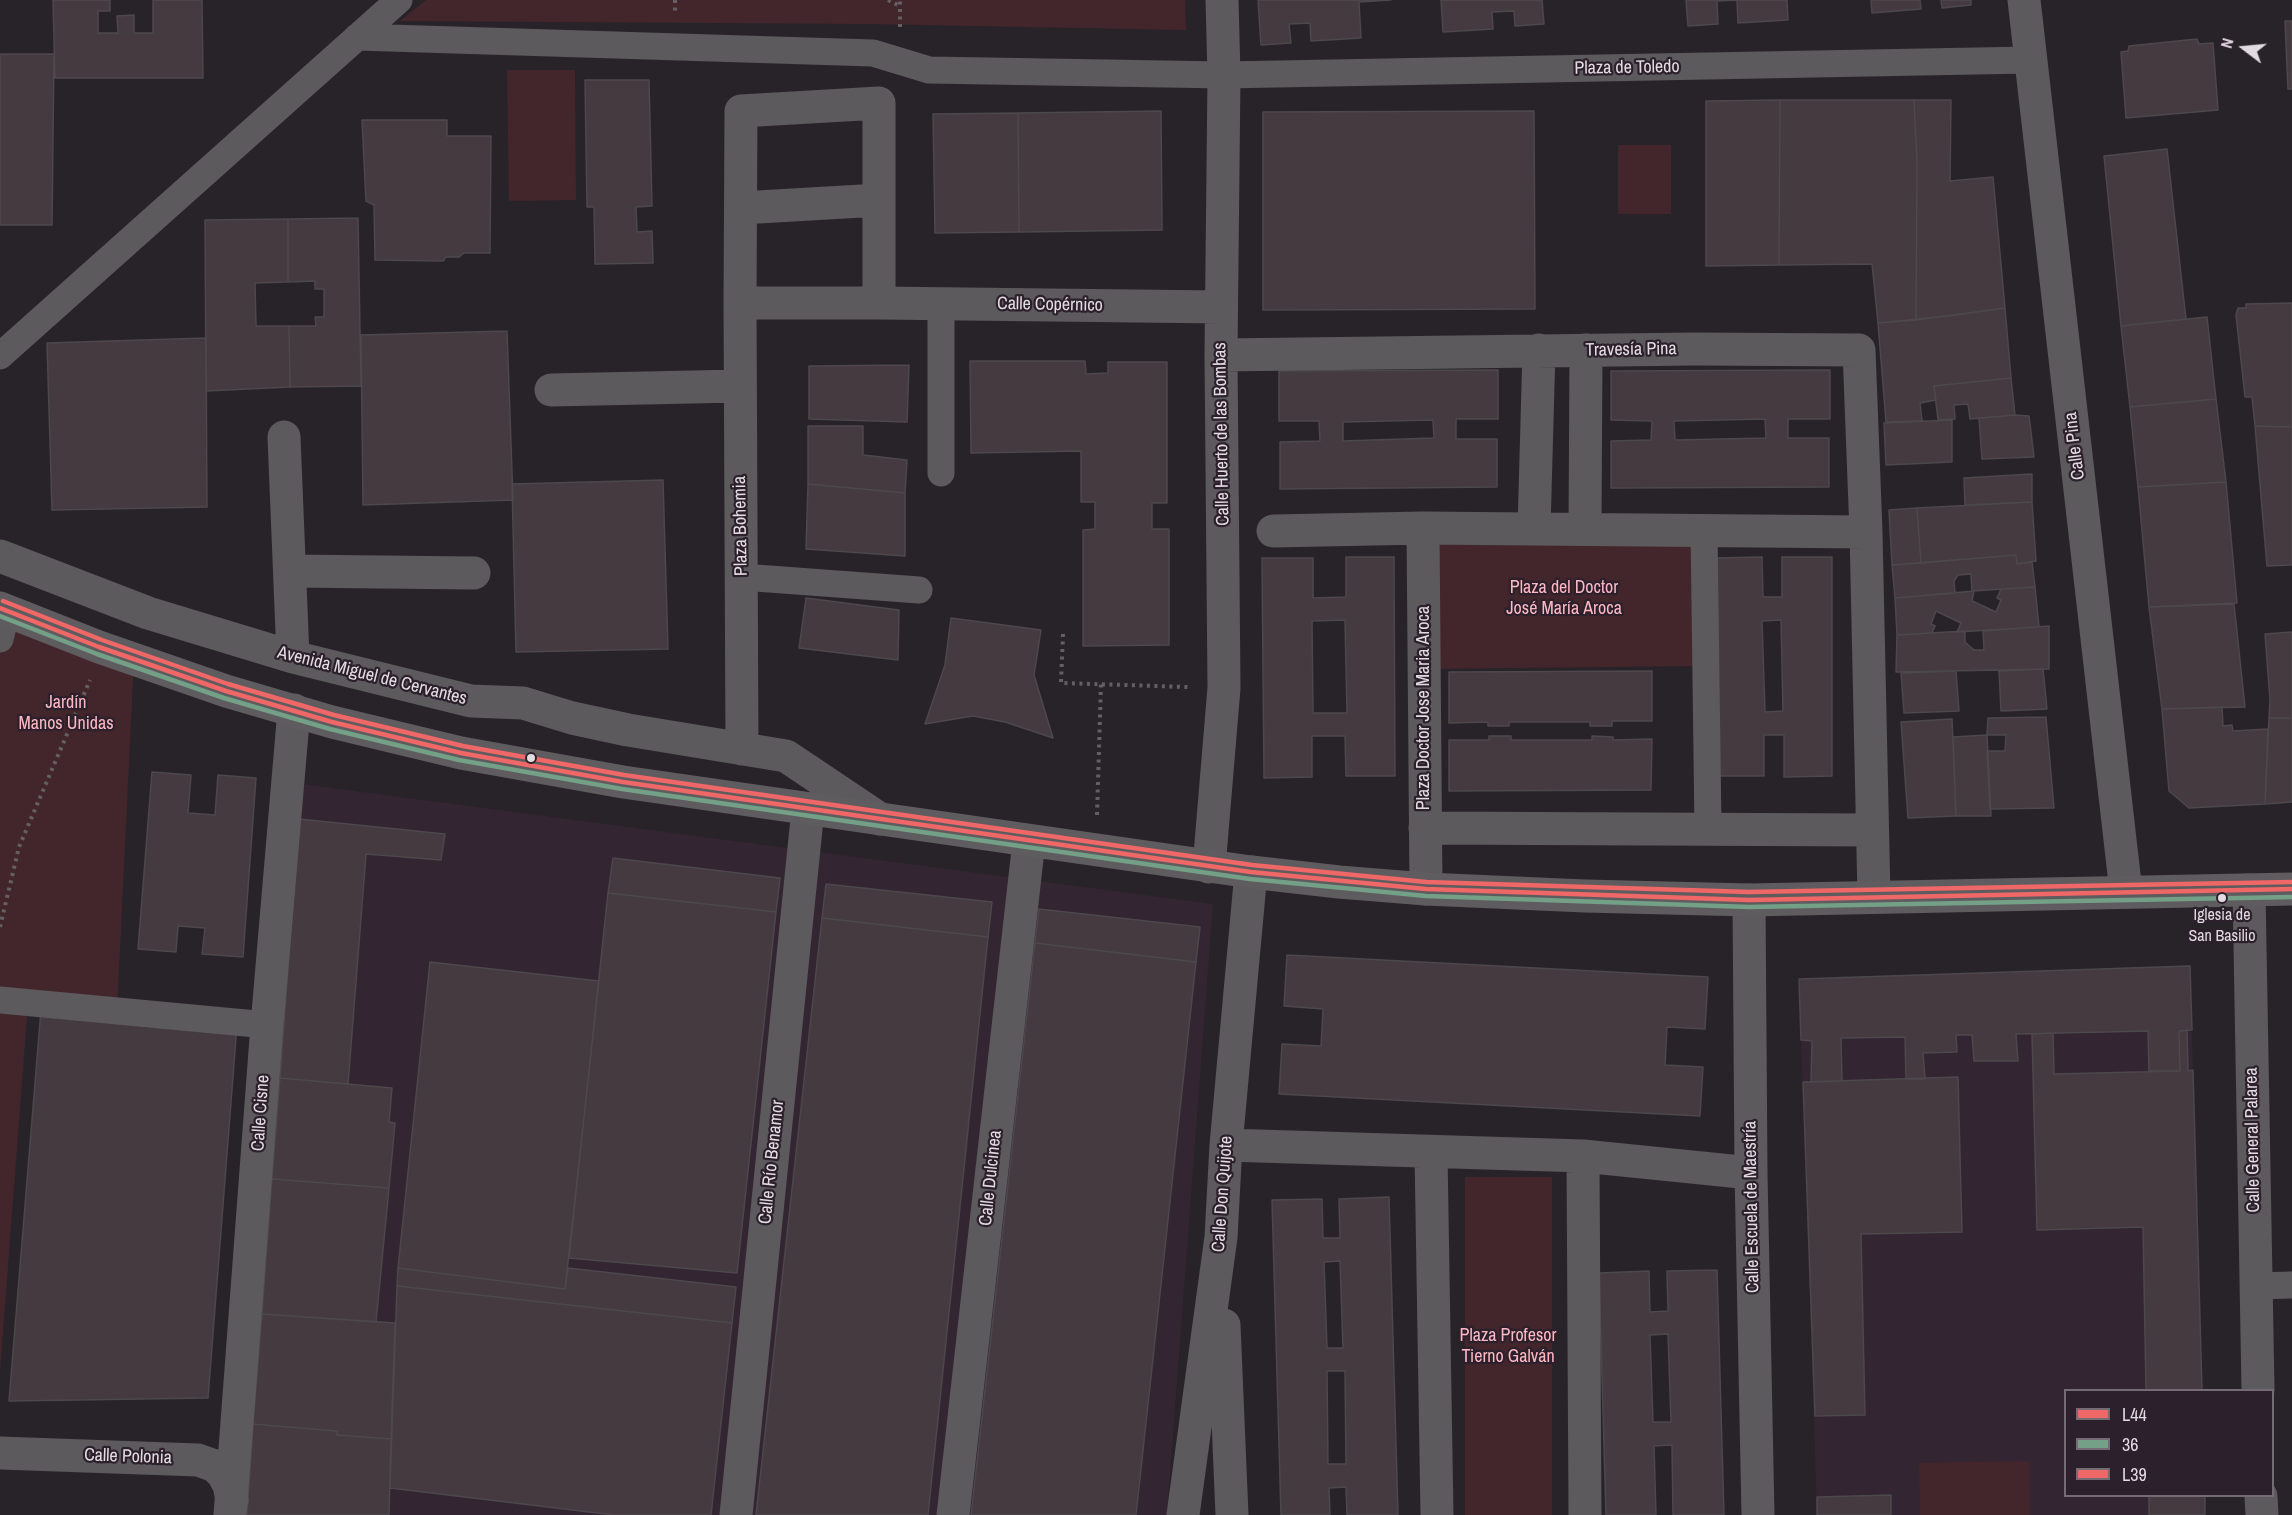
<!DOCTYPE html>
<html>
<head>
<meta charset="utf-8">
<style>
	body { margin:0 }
	#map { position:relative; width:2292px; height:1515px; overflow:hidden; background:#282328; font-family:"Archivo Narrow",sans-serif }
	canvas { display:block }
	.legend { position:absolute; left:2064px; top:1389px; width:210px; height:108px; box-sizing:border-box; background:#2b202b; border:2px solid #756b74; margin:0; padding:8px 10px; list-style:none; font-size:18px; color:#e3dbe2 }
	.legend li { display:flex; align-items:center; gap:12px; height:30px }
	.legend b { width:30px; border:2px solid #756b74 }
	.north { position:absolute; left:2214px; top:18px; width:60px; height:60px; -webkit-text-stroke:4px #2b202b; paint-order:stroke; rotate:286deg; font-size:16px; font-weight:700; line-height:24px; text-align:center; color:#e3dbe2 }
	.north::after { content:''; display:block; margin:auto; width:21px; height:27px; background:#e3dbe2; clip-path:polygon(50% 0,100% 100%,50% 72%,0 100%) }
</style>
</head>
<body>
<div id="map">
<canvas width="2292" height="1515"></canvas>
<ul class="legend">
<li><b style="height:8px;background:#f06767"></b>L44</li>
<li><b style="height:8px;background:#73a087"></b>36</li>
<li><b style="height:8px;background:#f06767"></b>L39</li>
</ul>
<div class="north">N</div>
</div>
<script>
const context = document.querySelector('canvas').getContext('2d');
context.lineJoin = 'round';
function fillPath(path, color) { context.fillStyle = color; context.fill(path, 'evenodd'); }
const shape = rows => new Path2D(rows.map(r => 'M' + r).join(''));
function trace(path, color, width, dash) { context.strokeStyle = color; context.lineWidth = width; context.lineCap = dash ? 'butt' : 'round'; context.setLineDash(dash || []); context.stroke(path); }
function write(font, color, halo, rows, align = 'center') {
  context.font = font + ' "Archivo Narrow",sans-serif'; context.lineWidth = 4.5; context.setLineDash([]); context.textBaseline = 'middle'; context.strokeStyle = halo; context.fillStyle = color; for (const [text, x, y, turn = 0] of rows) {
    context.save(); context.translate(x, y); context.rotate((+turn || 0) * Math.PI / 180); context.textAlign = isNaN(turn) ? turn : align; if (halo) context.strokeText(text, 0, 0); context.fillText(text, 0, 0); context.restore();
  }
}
const built = shape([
	[302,784,1213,904,1167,1515,247,1515],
	[2190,966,2202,1390,2066,1390,2066,1496,2205,1496,2205,1515,1817,1515,1799,979]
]);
const green = shape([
	[426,0,1185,0,1186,30,868,24,400,21],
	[507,70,575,70,576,200,509,201],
	[1618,145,1671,145,1671,214,1618,214],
	[1423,528,1704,530,1706,666,1423,669],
	[7,611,134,659,117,1011,28,1003,0,1371,0,639],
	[1465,1177,1552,1177,1552,1515,1465,1515],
	[2029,1461,2030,1515,1920,1515,1919,1463]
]);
const building = shape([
	[53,0,110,0,110,11,98,11,98,33,118,33,117,16,134,15,134,33,153,33,153,0,202,0,203,78,55,78,53,0],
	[1258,0,1391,0,1359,2,1361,38,1311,41,1310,23,1289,24,1291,43,1261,45,1258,0],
	[1441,0,1542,0,1544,24,1515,26,1514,11,1492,12,1493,29,1443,32,1441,0],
	[1686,0,1787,0,1788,20,1738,23,1737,0,1717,1,1718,24,1688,26,1686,0],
	[1871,0,1920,0,1921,9,1872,13,1871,0],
	[1941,0,1971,0,1971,5,1942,8,1941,0],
	[2285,21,2292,21,2292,89,2288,89,2285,21],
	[2197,39,2199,44,2213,43,2218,110,2126,118,2121,52,2128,51,2129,46,2197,39],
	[0,54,54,54,52,225,0,225,0,54],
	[585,80,649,80,652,206,636,207,637,232,652,231,653,263,595,264,594,207,587,207,585,80],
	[1780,100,1779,265,1706,266,1706,101,1780,100],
	[1780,100,1914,100,1917,162,1916,320,1878,323,1872,264,1779,265,1780,100],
	[1914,100,1951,100,1950,181,1993,177,2005,308,1916,320,1917,162,1914,100],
	[1161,111,1162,230,1019,232,1018,113,1161,111],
	[1534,111,1535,309,1263,310,1263,112,1534,111],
	[1018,113,1019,232,935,233,933,114,1018,113],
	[362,120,447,120,447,136,491,136,490,253,464,253,459,257,446,257,443,261,375,260,374,205,366,201,362,120],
	[2167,149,2186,319,2121,326,2104,156,2167,149],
	[358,218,361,386,290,387,289,326,316,326,315,317,324,317,324,289,315,289,315,281,288,282,288,219,358,218],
	[288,219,288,282,255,283,256,326,289,326,290,387,206,391,205,220,288,219],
	[2292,303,2292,427,2255,426,2252,397,2245,397,2236,315,2238,308,2246,308,2246,304,2292,303],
	[2005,308,2011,378,1934,386,1936,400,1920,403,1922,421,1886,422,1878,323,1948,316,2005,308],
	[2207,317,2216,399,2130,407,2121,326,2207,317],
	[507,331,513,500,363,505,361,335,507,331],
	[206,338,207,507,52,510,47,343,206,338],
	[970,361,1085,361,1086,374,1108,373,1108,362,1167,362,1167,503,1152,503,1152,529,1169,529,1169,645,1083,646,1083,530,1095,529,1095,502,1081,502,1081,451,971,453,970,361],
	[909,365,907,422,809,419,809,366,909,365],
	[1498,370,1498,419,1456,419,1456,439,1497,439,1497,487,1280,489,1280,442,1320,441,1319,421,1279,421,1279,371,1498,370],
	[1433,420,1434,438,1343,441,1343,422,1433,420],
	[1830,370,1830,419,1788,419,1788,438,1829,438,1829,487,1611,488,1611,441,1651,440,1652,421,1611,420,1611,371,1830,370],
	[1765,419,1766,438,1675,440,1674,421,1765,419],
	[2011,378,2015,415,1970,419,1968,404,1954,405,1955,419,1938,420,1934,386,2011,378],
	[2216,399,2226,482,2138,487,2130,407,2216,399],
	[2015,415,2029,416,2034,457,1982,459,1979,418,2015,415],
	[1952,420,1952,462,1886,465,1884,423,1952,420],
	[808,426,863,426,863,455,907,460,905,493,808,484,808,426],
	[2255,426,2292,427,2292,565,2267,566,2255,426],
	[2032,474,2032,502,1965,505,1964,478,2032,474],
	[663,480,668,649,516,652,512,484,663,480],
	[2226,482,2237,603,2149,607,2138,487,2226,482],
	[808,484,905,493,905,556,806,549,808,484],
	[2032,502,2036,561,2017,564,2016,555,1921,563,1917,508,2032,502],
	[1917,508,1921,563,1892,565,1889,510,1917,508],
	[2016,555,2017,564,2032,562,2035,587,1972,591,1971,574,1958,575,1954,581,1955,593,1895,598,1892,565,2016,555],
	[1346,557,1394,557,1395,776,1346,776,1345,736,1312,736,1312,777,1264,778,1262,558,1313,558,1313,598,1346,597,1346,557],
	[1345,620,1347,713,1313,713,1312,621,1345,620],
	[1762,557,1763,597,1782,597,1782,557,1832,557,1832,776,1784,777,1784,735,1764,735,1764,776,1715,776,1715,558,1762,557],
	[1781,620,1783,711,1765,712,1762,621,1781,620],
	[2035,587,2039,627,1957,632,1961,623,1936,611,1931,624,1935,626,1932,633,1897,635,1895,598,1974,591,1972,601,1996,612,2001,600,1997,598,2001,589,2035,587],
	[806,598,899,610,898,660,799,648,806,598],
	[2234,604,2245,707,2162,709,2149,607,2234,604],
	[951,618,1041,630,1034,675,1053,738,1005,722,973,716,925,724,945,665,951,618],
	[2049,626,2049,669,1896,672,1897,635,1965,631,1965,642,1974,650,1984,650,1983,631,2049,626],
	[2292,632,2292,718,2269,718,2270,700,2265,634,2292,632],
	[2043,669,2047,709,2001,711,1999,671,2043,669],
	[1652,671,1652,721,1612,721,1612,726,1590,726,1590,722,1509,722,1509,726,1488,726,1488,722,1449,723,1449,672,1652,671],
	[1956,671,1959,711,1904,713,1901,673,1956,671],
	[2222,707,2223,726,2232,725,2233,731,2268,729,2265,804,2189,808,2169,791,2162,709,2222,707],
	[2046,717,2054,808,1990,809,1987,751,2005,751,2006,735,1987,735,1988,718,2046,717],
	[2269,718,2292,718,2292,802,2265,804,2269,718],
	[1952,719,1956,816,1908,818,1901,722,1952,719],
	[1987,735,1991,816,1956,816,1953,737,1987,735],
	[1489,736,1511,736,1511,740,1592,740,1592,736,1613,737,1613,740,1652,739,1651,790,1449,791,1449,740,1489,740,1489,736],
	[152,772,191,775,188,813,215,815,218,775,256,778,243,957,202,954,205,928,178,926,176,952,138,949,152,772],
	[299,819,445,834,441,860,366,854,348,1084,280,1078,299,819],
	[613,858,780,878,776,912,608,893,613,858],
	[826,884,992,902,988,937,822,918,826,884],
	[608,893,776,912,737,1273,569,1258,608,893],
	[1039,909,1200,927,1196,962,1035,943,1039,909],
	[822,918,988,937,928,1515,756,1515,822,918],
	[1035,943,1196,962,1136,1515,971,1515,1035,943],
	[1287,955,1708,977,1705,1029,1667,1027,1665,1065,1703,1067,1700,1116,1279,1094,1282,1044,1321,1046,1323,1009,1284,1006,1287,955],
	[430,962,599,981,565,1289,398,1268,430,962],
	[2190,966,2192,1030,2179,1031,2180,1071,2149,1071,2148,1031,2016,1034,2018,1061,1974,1061,1972,1035,1956,1035,1957,1052,1923,1053,1925,1079,1906,1079,1905,1037,1841,1038,1842,1081,1811,1082,1812,1041,1801,1040,1799,979,2190,966],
	[41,1010,237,1025,208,1398,9,1401,41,1010],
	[2187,1030,2188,1071,2193,1070,2202,1390,2146,1390,2143,1227,2037,1230,2032,1034,2053,1033,2054,1074,2180,1071,2179,1031,2187,1030],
	[1958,1077,1962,1232,1861,1234,1865,1415,1815,1416,1803,1082,1958,1077],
	[280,1078,392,1088,389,1122,395,1123,389,1188,272,1179,280,1078],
	[272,1179,389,1188,376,1322,262,1314,272,1179],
	[1389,1197,1398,1515,1347,1515,1346,1487,1329,1488,1330,1515,1281,1515,1272,1200,1322,1199,1323,1238,1340,1238,1339,1199,1389,1197],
	[1340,1261,1343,1348,1327,1348,1324,1262,1340,1261],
	[1327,1371,1345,1371,1346,1464,1328,1464,1327,1371],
	[398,1268,565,1289,568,1268,736,1287,732,1323,397,1286,398,1268],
	[1717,1270,1724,1515,1673,1515,1672,1445,1654,1446,1656,1515,1606,1515,1599,1273,1649,1271,1650,1312,1668,1311,1667,1271,1717,1270],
	[1668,1334,1671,1422,1653,1422,1650,1335,1668,1334],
	[397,1286,732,1323,711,1515,614,1515,390,1488,397,1286],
	[262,1314,395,1323,391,1439,337,1435,337,1431,253,1424,262,1314],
	[253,1424,337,1431,337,1435,391,1439,389,1515,247,1515,253,1424],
	[1891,1495,1891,1515,1817,1515,1817,1497,1891,1495],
	[2149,1496,2205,1496,2205,1515,2149,1515,2149,1496]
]);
const path = shape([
	[675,0,675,15],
	[888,0,900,6],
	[900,27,900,0],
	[1063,634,1061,683,1188,687],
	[1097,815,1101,684],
	[0,927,19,847,90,680]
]);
const pedestrian = shape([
	[357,37,873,53,929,70,1224,75,2030,60],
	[0,356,399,0],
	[941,473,941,303],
	[1704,530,1708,829],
	[742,577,919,590],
	[0,639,7,611],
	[0,1000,267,1025],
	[2255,1286,2292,1285]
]);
const minor = shape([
	[2024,0,2126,892],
	[741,208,879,200],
	[740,303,741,111,879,103,879,303,740,303,742,749],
	[879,303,1221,307],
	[1221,355,1694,349,1859,350,1866,532],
	[551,390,739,386],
	[284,437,293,657],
	[1423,528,1426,889],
	[1534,529,1539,350],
	[1585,529,1586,350],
	[1273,531,1423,528,1866,532,1874,897],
	[0,556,148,613,293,657,471,701,523,703,572,718,628,730,786,756,880,819],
	[290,571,474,573],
	[1425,828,1872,830],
	[1209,867,1224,688,1221,355,1224,75,1222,0],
	[2249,890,2258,1390],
	[1749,900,1751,1173,1758,1515],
	[1226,1145,1583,1156,1751,1173],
	[1431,1153,1437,1515],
	[1583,1156,1585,1515],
	[1224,1325,1232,1515],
	[0,1453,198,1460,215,1466,223,1474,229,1485,232,1500],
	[2261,1496,2262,1515],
	[230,1515,267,1025,294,710],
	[736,1515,808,809],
	[953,1515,1029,841],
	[1183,1515,1221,1237,1226,1145,1251,872]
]);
const secondary = shape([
	[0,608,99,647,226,691,332,722,461,753,623,782,1251,872,1339,882,1426,889,1585,896,1749,900,2292,889]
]);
const bus1 = shape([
	[0,608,99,647,226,691,332,722,461,753,623,782,1251,872,1426,889,1749,900,2292,889]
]);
const bus2 = shape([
	[0,616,97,654,224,698,330,729,459,760,622,789,1250,879,1426,896,1749,907,2292,897]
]);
const bus3 = shape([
	[3,601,102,640,228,684,334,715,463,746,624,775,1252,865,1426,882,1749,892,2292,882]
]);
const markers = [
	[531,758,5,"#e3dbe2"],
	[2222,898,5,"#e3dbe2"]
];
const busNames = [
	["Iglesia de",2222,916],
	["San Basilio",2222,937]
];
const streetNames = [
	["Plaza de Toledo",1627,68,-1],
	["Calle Copérnico",1050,305,1],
	["Travesía Pina",1631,350,-1],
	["Calle Huerto de las Bombas",1222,434,-91],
	["Calle Pina",2075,446,-97],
	["Plaza Bohemia",741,526,-91],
	["Avenida Miguel de Cervantes",372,676,14],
	["Plaza Doctor Jose Maria Aroca",1424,708,-90],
	["Calle Cisne",261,1113,-86],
	["Calle General Palarea",2253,1140,-91],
	["Calle Río Benamor",772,1162,-84],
	["Calle Dulcinea",991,1178,-84],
	["Calle Don Quijote",1223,1194,-86],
	["Calle Escuela de Maestría",1752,1207,-91],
	["Calle Polonia",128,1457,2]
];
const parkNames = [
	["Plaza del Doctor",1564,588],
	["José María Aroca",1564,609],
	["Jardín",66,703],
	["Manos Unidas",66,724],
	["Plaza Profesor",1508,1336],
	["Tierno Galván",1508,1357]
];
fillPath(built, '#332532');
fillPath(green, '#43262c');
fillPath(building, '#443a40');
trace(building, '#4d484c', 1.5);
trace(path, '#636064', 4, [3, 4.5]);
trace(pedestrian, '#5c5a5d', 27);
trace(minor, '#5c5a5d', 33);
trace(secondary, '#5f5c5f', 33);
trace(bus1, '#f06767', 4.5);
trace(bus2, '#73a087', 4.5);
trace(bus3, '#f06767', 4.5);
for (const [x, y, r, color] of markers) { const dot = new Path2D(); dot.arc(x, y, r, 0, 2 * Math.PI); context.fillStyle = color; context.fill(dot); trace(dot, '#2b202b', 2); }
write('16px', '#e3dbe2', '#2b202b', busNames);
write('18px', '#e3dbe2', '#2b202b', streetNames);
write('18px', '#fdb8c3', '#2b202b', parkNames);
</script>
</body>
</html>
